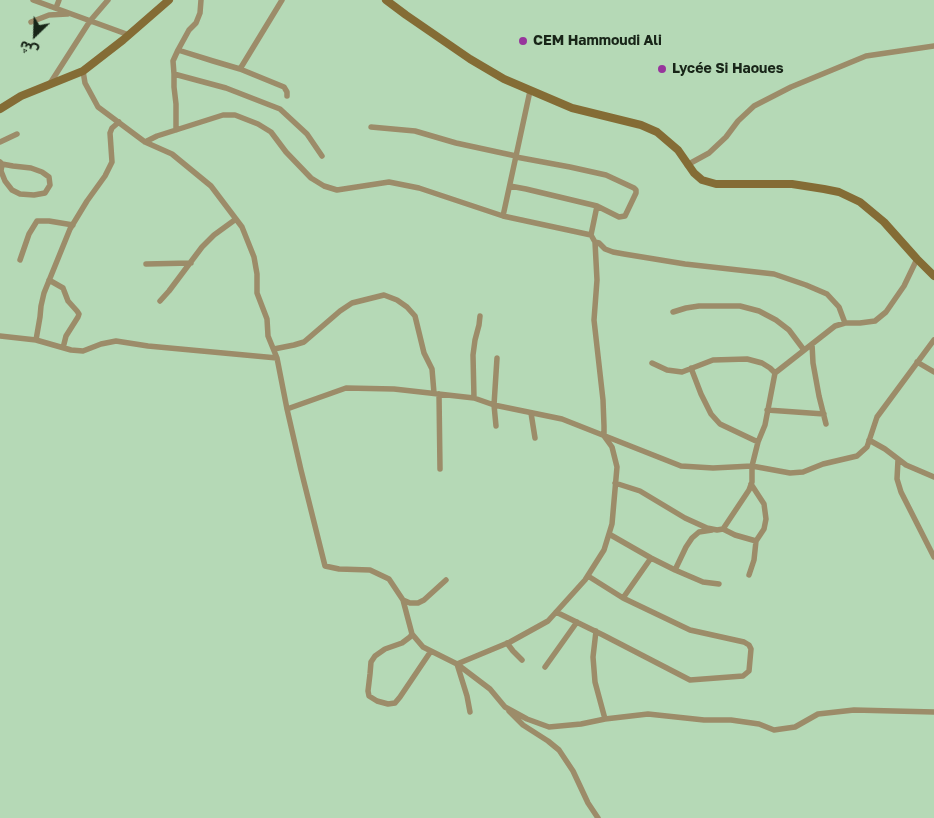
<!DOCTYPE html>
<html>
<head>
<meta charset="utf-8">
<style>
	body { margin:0 }
	#map { position:relative; width:934px; height:818px; overflow:hidden; background:#b5d9b6; font-family:"Golos Text","Noto Sans Arabic",sans-serif }
	canvas { display:block }
	.north { position:absolute; left:10px; top:10px; width:50px; height:50px; -webkit-text-stroke:4px #b5d9b6; paint-order:stroke; rotate:204deg; font-size:14px; font-weight:700; line-height:20px; text-align:center; color:#182518 }
	.north::after { content:''; display:block; margin:auto; width:18px; height:22px; background:#182518; clip-path:polygon(50% 0,100% 100%,50% 72%,0 100%) }
</style>
</head>
<body>
<div id="map">
<canvas width="934" height="818"></canvas>
<div class="north">ش</div>
</div>
<script>
const context = document.querySelector('canvas').getContext('2d');
context.lineJoin = 'round';
const shape = rows => new Path2D(rows.map(r => 'M' + r).join(''));
function trace(path, color, width, dash) { context.strokeStyle = color; context.lineWidth = width; context.lineCap = dash ? 'butt' : 'round'; context.setLineDash(dash || []); context.stroke(path); }
function write(font, color, halo, rows, align = 'center') {
  context.font = font + ' "Golos Text",sans-serif'; context.lineWidth = 5; context.setLineDash([]); context.textBaseline = 'middle'; context.strokeStyle = halo; context.fillStyle = color; for (const [text, x, y, turn = 0] of rows) {
    context.save(); context.translate(x, y); context.rotate((+turn || 0) * Math.PI / 180); context.textAlign = isNaN(turn) ? turn : align; if (halo) context.strokeText(text, 0, 0); context.fillText(text, 0, 0); context.restore();
  }
}
const minor = shape([
	[33,0,129,35],
	[56,8,59,0],
	[31,22,49,15,67,14],
	[178,50,189,30,196,23,200,13,201,0],
	[240,69,282,0],
	[83,71,85,83,98,107,145,142,172,154,211,186,242,227,254,257,257,274,257,293,267,319,268,336,277,358,287,409,301,470,325,566,339,569,370,570,389,579,403,600,412,634,423,647,457,664,490,689,505,707,527,719,549,727,581,724,605,719,648,714,704,720,731,720,759,724,774,730,795,727,818,714,854,710,934,712],
	[174,74,174,87,176,104,176,130],
	[49,85,90,21,108,0],
	[287,96,287,92,284,87,240,69,213,61,178,50,173,61,174,74,226,88,280,109,307,134,322,156],
	[371,127,415,131,456,143,516,156],
	[0,142,17,134],
	[145,142,157,136,223,115,235,115,258,124,271,132,286,152,311,178,324,186,337,190,389,182,419,188,503,216],
	[516,157,570,167,606,175,634,188,636,190,636,193,625,216,619,217,597,206,591,235,503,216,516,156,530,91],
	[0,162,2,164,13,166,31,168,42,172,49,177,50,185,45,193,34,195,20,194,12,190,5,181,1,171,2,164],
	[687,165,709,153,726,137,738,121,754,106,791,87,866,56,934,46],
	[510,186,526,189,597,206],
	[595,242,599,243,605,249,613,252,624,254,685,264,774,274,806,285,827,294,839,307,845,323],
	[20,260,29,234,37,221,49,221,73,225],
	[146,264,191,263],
	[49,280,63,288,68,301,77,311,79,314,78,317,66,336,63,348],
	[160,301,169,291,202,247,214,235,236,219],
	[673,312,686,308,699,306,740,306,759,311,776,320,789,330,804,350],
	[0,336,36,340,71,350,83,351,101,344,116,341,148,346,277,358],
	[36,340,40,317,41,306,44,293,70,229,87,201,105,176,112,162,110,133,112,128,119,122],
	[812,344,813,363,819,396,826,424],
	[274,349,294,345,304,342,340,311,352,303,384,295,397,300,407,307,415,316,424,353,432,369,434,393],
	[917,362,934,372],
	[652,363,667,370,682,372,713,360,747,359,762,363,770,368,775,373],
	[691,368,701,394,711,414,720,424,758,442],
	[439,394,440,469],
	[474,398,473,355,475,340,479,325,480,316],
	[287,409,346,388,394,389,474,398,494,405,562,419,681,466,713,468,752,466,790,473,803,472,823,464,857,456,867,447,877,417,934,340],
	[767,410,824,414],
	[531,413,535,438],
	[496,426,494,405,497,358],
	[869,440,885,449,906,465,934,477],
	[898,460,897,479,901,492,934,557],
	[615,483,640,491,685,518,707,528,717,530,723,529,749,490,752,482,752,466,758,442,765,425,775,373,835,326,845,323,860,323,875,321,886,312,904,286,917,259],
	[723,529,735,535,756,541,764,529,766,519,764,504,751,484],
	[609,534,651,558,675,570,686,547,692,538,699,532,712,530],
	[675,570,703,582,719,584],
	[749,575,754,560,756,541],
	[623,598,651,558],
	[403,600,410,603,418,603,424,600,446,580],
	[556,612,603,635,690,680,743,676,749,671,751,649,749,645,744,642,690,630,623,598,588,576],
	[596,631,593,657,595,682,605,719],
	[412,634,410,637,402,643,385,649,375,656,371,662,370,674,368,691,369,696,377,701,388,704,395,703,400,697,431,651],
	[507,643,513,651,522,660],
	[545,667,577,622],
	[509,711,523,725,548,741,559,750,573,771,588,803,598,818],
	[470,712,467,696,457,664,510,642,548,621,585,580,604,550,612,524,617,467,612,447,604,436,604,426,603,400,594,320,597,280,595,242,591,235]
]);
const secondary = shape([
	[386,0,406,15,470,59,504,79,572,108,641,125,657,132,678,150,694,173,702,180,716,184,792,184,824,189,839,192,860,202,884,222,917,259,934,276],
	[0,109,21,96,83,71,123,40,169,0]
]);
const markers = [
	[523,41,5,"#97359c"],
	[662,69,5,"#97359c"]
];
const poiNames = [
	["CEM Hammoudi Ali",533,41],
	["Lycée Si Haoues",672,69]
];
trace(minor, '#9c8c69', 5.5);
trace(secondary, '#846c35', 8);
for (const [x, y, r, color] of markers) { const dot = new Path2D(); dot.arc(x, y, r, 0, 2 * Math.PI); context.fillStyle = color; context.fill(dot); trace(dot, '#b5d9b6', 2); }
write('bold 14px', '#182518', '#b5d9b6', poiNames, 'left');
</script>
</body>
</html>
